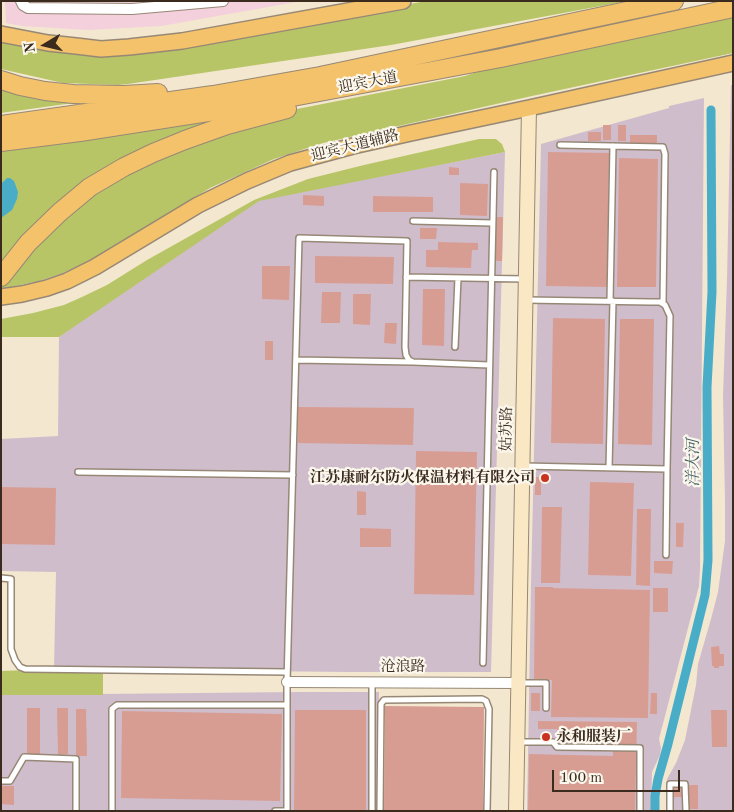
<!DOCTYPE html>
<html>
<head>
<meta charset="utf-8">
<style>
	body { margin:0 }
	#map { position:relative; width:734px; height:812px; overflow:hidden; background:#f3e7cf; font-family:"Old Standard TT",serif }
	canvas { display:block }
	.frame { position:absolute; inset:0; border:2px solid #3b2a1e; pointer-events:none }
	.north { position:absolute; left:20px; top:20px; width:50px; height:50px; -webkit-text-stroke:4px #fbf7ec; paint-order:stroke; rotate:261deg; font-size:14px; font-weight:700; line-height:20px; text-align:center; color:#3b2a1e }
	.north::after { content:''; display:block; margin:auto; width:18px; height:22px; background:#3b2a1e; clip-path:polygon(50% 0,100% 100%,50% 72%,0 100%) }
	.scale { position:absolute; left:552px; top:770px; width:128px; height:22px; box-sizing:border-box; border:2px solid #3b2a1e; border-top:0; padding-left:6px; font-size:15px; line-height:18px; white-space:nowrap; color:#3b2a1e; -webkit-text-stroke:4px #fbf7ec; paint-order:stroke }
</style>
</head>
<body>
<div id="map">
<canvas width="734" height="812"></canvas>
<div class="frame"></div>
<div class="north">N</div>
<div class="scale">100 m</div>
</div>
<script>
const context = document.querySelector('canvas').getContext('2d');
context.lineJoin = 'round';
function fillPath(path, color) { context.fillStyle = color; context.fill(path, 'evenodd'); }
const shape = rows => new Path2D(rows.map(r => 'M' + r).join(''));
function trace(path, color, width, dash) { context.strokeStyle = color; context.lineWidth = width; context.lineCap = dash ? 'butt' : 'round'; context.setLineDash(dash || []); context.stroke(path); }
function write(font, color, halo, rows, align = 'center') {
  context.font = font + ' "Old Standard TT","Noto Serif SC",serif'; context.lineWidth = 4.5; context.setLineDash([]); context.textBaseline = 'middle'; context.strokeStyle = halo; context.fillStyle = color; for (const [text, x, y, turn = 0] of rows) {
    context.save(); context.translate(x, y); context.rotate((+turn || 0) * Math.PI / 180); context.textAlign = isNaN(turn) ? turn : align; if (halo) context.strokeText(text, 0, 0); context.fillText(text, 0, 0); context.restore();
  }
}
const built = shape([
	[5,1,302,1,161,26,88,30,22,26,6,23]
]);
const industrial = shape([
	[731,85,733,85,733,811,667,811,666,790,667,779,676,763,685,740,696,685,698,664,711,619,718,592,725,541,725,501,723,396,727,279],
	[704,98,700,569,699,586,659,739,661,748,660,755,652,772,651,811,527,811,531,584,541,144,669,108,669,106],
	[505,152,491,672,350,672,54,669,56,572,1,571,1,439,58,436,59,337,152,270,259,200],
	[297,692,379,692,378,811,1,811,1,695]
]);
const green = shape([
	[426,1,628,1,391,45,128,84,118,85,63,83,1,69,1,38,35,46,272,30],
	[733,14,733,53,532,96,323,143,274,159,210,188,128,239,95,258,63,273,39,281,1,289,1,144,236,114,258,120,297,109,465,76,502,64],
	[1,82,95,100,1,113],
	[479,139,496,139,502,144,505,152,259,201,59,337,1,337,1,319,33,313,64,305,82,297,107,285,147,260,254,200,308,179,364,165],
	[54,669,103,669,103,695,1,695,1,671]
]);
const water = shape([
	[7,178,10,178,14,181,18,192,17,199,12,210,1,218,1,184]
]);
const canal = shape([
	[655,811,655,796,658,779,668,744,705,595,708,560,707,387,712,292,711,110]
]);
const building = shape([
	[603,125,611,125,611,140,603,140],
	[618,125,626,125,626,141,618,141],
	[588,132,601,132,601,141,588,141],
	[630,135,657,135,657,144,630,144],
	[548,152,609,153,607,287,546,286],
	[619,158,658,159,656,287,617,287],
	[449,167,459,168,459,175,449,175],
	[460,183,488,184,487,216,460,215],
	[303,195,324,196,324,206,303,205],
	[373,196,433,197,433,212,373,212],
	[496,217,503,217,502,261,495,261],
	[420,228,437,228,436,239,420,239],
	[438,242,478,243,478,250,472,250,471,268,426,267,426,250,438,250],
	[315,256,394,257,393,284,315,283],
	[262,266,290,266,289,300,262,299],
	[423,289,445,289,444,346,422,345],
	[322,292,341,292,340,323,321,323],
	[353,294,371,294,370,325,353,324],
	[553,318,605,319,603,444,551,443],
	[620,319,654,319,652,445,618,444],
	[385,323,397,323,396,344,384,343],
	[265,341,273,341,273,360,265,360],
	[298,407,414,408,413,445,298,443],
	[416,451,477,452,474,595,414,594],
	[359,471,365,471,364,484,358,483],
	[535,477,541,477,541,495,535,495],
	[590,482,634,483,631,576,588,575],
	[1,487,56,488,55,545,1,544],
	[357,491,366,492,366,515,357,515],
	[542,507,562,507,560,583,541,583],
	[637,509,651,509,650,586,636,585],
	[676,523,684,523,683,547,676,547],
	[360,528,391,529,391,547,360,547],
	[654,561,673,561,672,574,654,573],
	[535,587,553,587,553,588,650,590,648,718,551,717,552,680,534,680],
	[653,588,668,588,668,612,653,612],
	[719,646,720,654,724,654,724,666,719,666,719,668,714,668,714,666,712,666,711,647],
	[531,693,540,693,540,711,531,711],
	[651,693,657,693,657,714,650,714],
	[385,706,484,707,483,811,384,811],
	[27,708,40,708,40,755,27,755],
	[57,708,68,708,68,754,58,755],
	[76,709,86,709,87,756,76,756],
	[295,710,366,710,366,811,294,811],
	[711,710,727,710,727,747,712,747],
	[122,711,282,714,280,801,121,798],
	[538,721,637,722,635,811,528,811,529,754,613,756,613,741,557,740,557,729,538,729],
	[689,785,698,785,698,809,689,809],
	[1,786,14,786,14,805,1,804],
	[672,786,682,786,682,797,672,797]
]);
const lane = shape([
	[560,145,663,147,665,154,663,303],
	[413,221,492,223],
	[406,277,525,279],
	[526,300,651,302,660,302,665,305,670,316,667,469],
	[610,301,613,146],
	[455,347,458,278],
	[296,360,413,362],
	[523,466,667,469,666,555],
	[609,468,613,301],
	[78,472,293,475],
	[1,578,11,579,11,649,15,660,20,667,25,669,287,672],
	[483,663,494,172],
	[519,683,546,683,546,708],
	[518,742,553,742,557,747,640,748,640,811],
	[1,781,10,781,24,757,76,759,76,811],
	[112,811,112,709,117,705,287,705],
	[275,811,287,811],
	[287,811,287,682,299,238,407,241,405,347,406,355,409,360,413,362,489,365],
	[372,811,372,682],
	[380,811,381,704,384,700,482,699,486,701,489,709,487,811],
	[670,811,670,784,685,784,686,811]
]);
const street = shape([
	[21,1,23,5,28,8,132,9,223,1],
	[287,682,519,683]
]);
const secondary = shape([
	[516,811,529,108]
]);
const primary = shape([
	[1,34,48,43,76,46,101,49,129,47,182,41,403,1],
	[1,297,22,294,47,288,67,281,95,267,198,205,247,181,290,163,353,146,411,133,529,108,733,63]
]);
const highway = shape([
	[1,80,20,86,45,91,73,94,124,95,158,93],
	[1,125,213,95,320,76,674,1],
	[1,142,80,132,234,108,501,58,733,8],
	[1,277,28,243,60,212,90,187,124,167,153,153,185,140,227,125,287,109]
]);
const markers = [
	[545,478,5,"#c8321e"],
	[546,737,5,"#c8321e"]
];
const streetNames = [
	["迎宾大道",368,83,-11],
	["迎宾大道辅路",355,146,-14],
	["姑苏路",507,429,-89],
	["沧浪路",403,667]
];
const poiNames = [
	["江苏康耐尔防火保温材料有限公司",535,478],
	["永和服装厂",556,737,"left"]
];
const waterNames = [
	["洋大河",694,463,-90]
];
fillPath(built, '#f4cfdc');
fillPath(industrial, '#d0bdcc');
fillPath(green, '#b8c567');
fillPath(water, '#49adc8');
trace(canal, '#49adc8', 9);
fillPath(building, '#d89d92');
trace(lane, '#978876', 8);
trace(street, '#978876', 12);
trace(secondary, '#978876', 16);
trace(primary, '#978876', 18);
trace(highway, '#978876', 20);
trace(lane, '#fff', 5);
trace(street, '#fff', 10);
trace(secondary, '#fae7c3', 14);
trace(primary, '#f3c26a', 15);
trace(highway, '#f3c26a', 18);
for (const [x, y, r, color] of markers) { const dot = new Path2D(); dot.arc(x, y, r, 0, 2 * Math.PI); context.fillStyle = color; context.fill(dot); trace(dot, '#fbf7ec', 2); }
write('15px', '#3b2a1e', '#fbf7ec', streetNames);
write('bold 15px', '#3b2a1e', '#fbf7ec', poiNames, 'right');
write('italic 16px', '#415e62', '#fbf7ec', waterNames);
</script>
</body>
</html>
